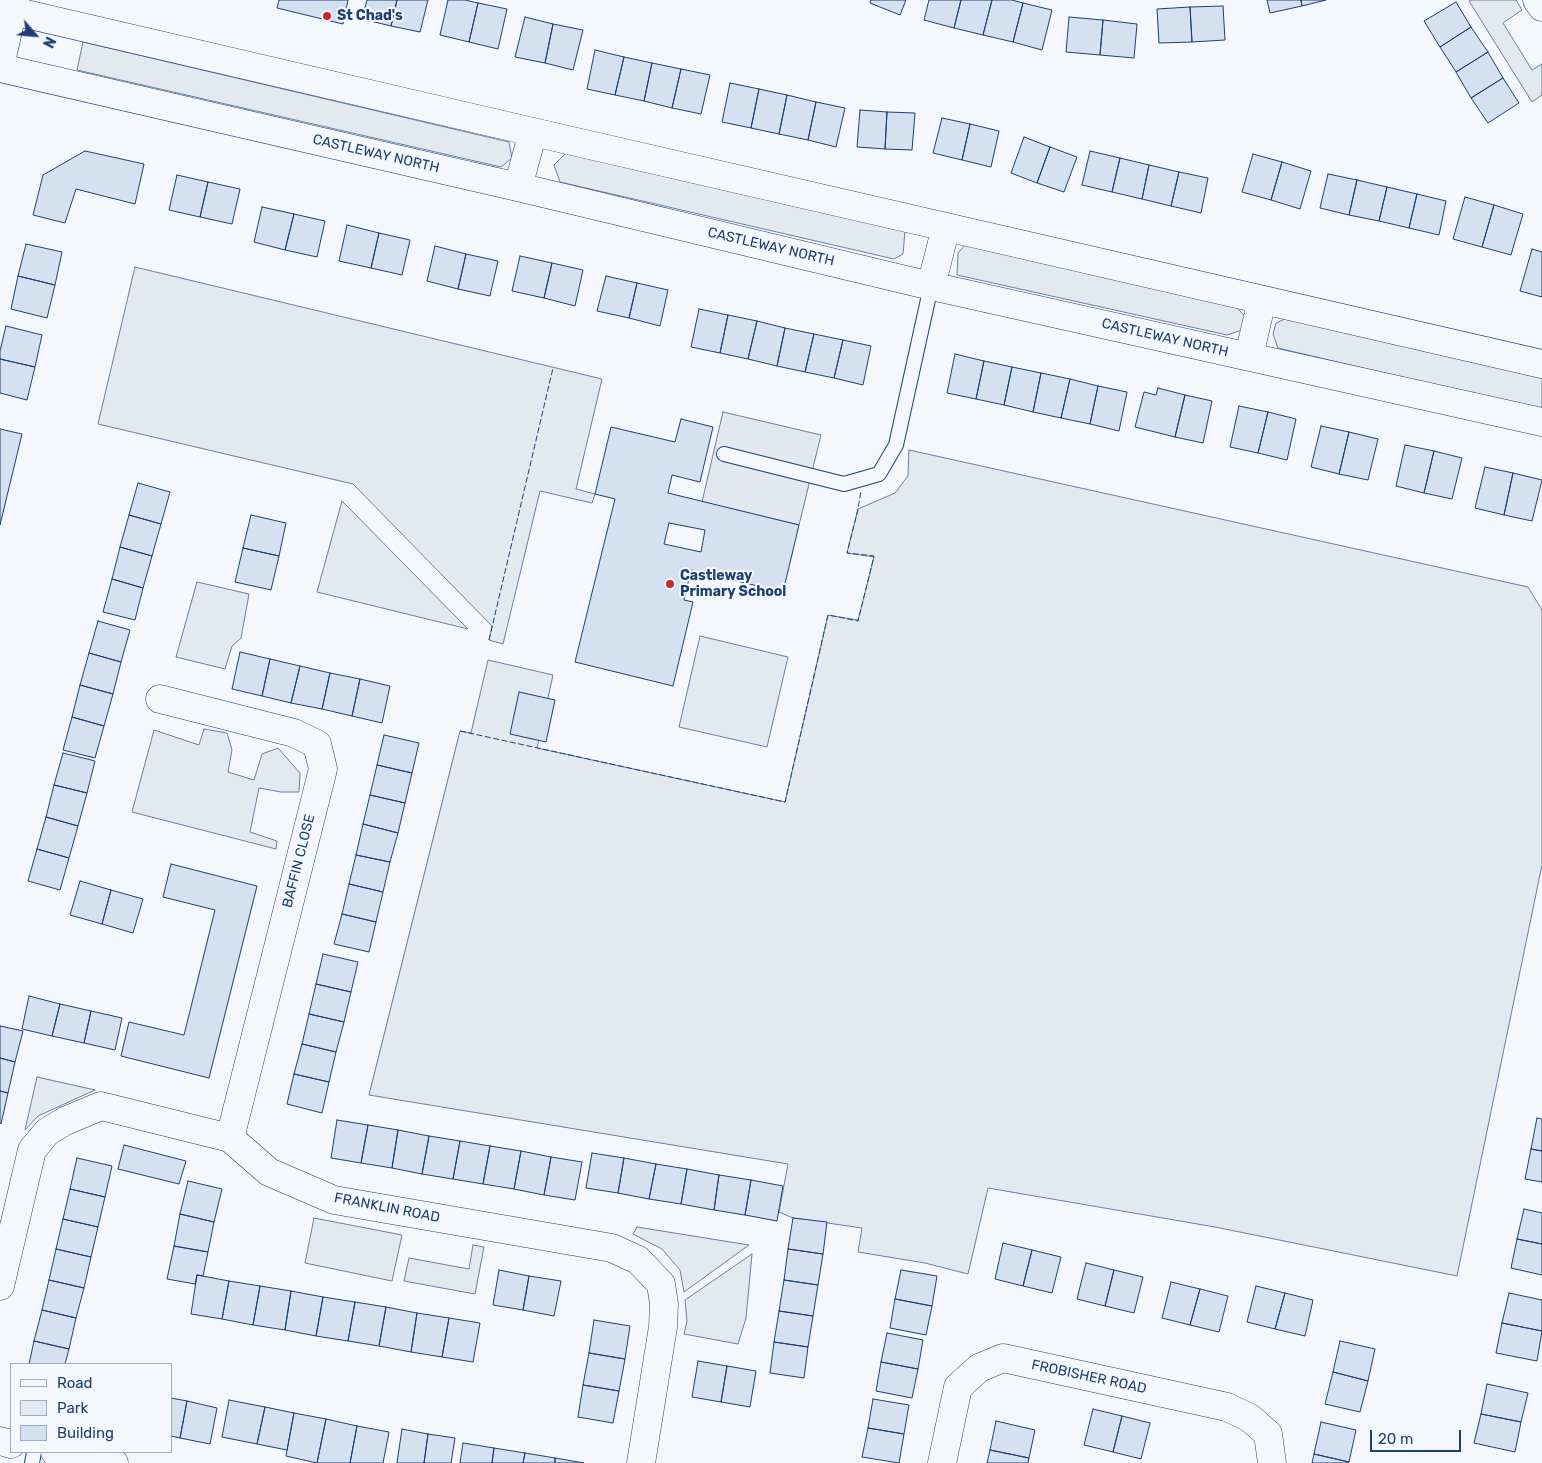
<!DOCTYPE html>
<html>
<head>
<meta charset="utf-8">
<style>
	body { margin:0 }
	#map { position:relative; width:1542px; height:1463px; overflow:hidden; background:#f4f7fb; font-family:Rubik,sans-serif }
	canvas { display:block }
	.legend { position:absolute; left:10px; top:1363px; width:162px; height:90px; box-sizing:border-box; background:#f4f7fb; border:1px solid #9eadc5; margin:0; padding:6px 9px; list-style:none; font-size:15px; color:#1d3f73 }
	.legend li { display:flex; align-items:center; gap:10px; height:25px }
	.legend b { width:25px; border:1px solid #9eadc5 }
	.north { position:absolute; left:10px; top:10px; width:50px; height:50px; -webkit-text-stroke:4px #f4f7fb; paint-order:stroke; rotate:117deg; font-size:14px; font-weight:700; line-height:20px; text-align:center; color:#1d3f73 }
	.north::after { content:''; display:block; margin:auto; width:18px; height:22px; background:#1d3f73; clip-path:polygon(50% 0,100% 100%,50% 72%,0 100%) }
	.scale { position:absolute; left:1370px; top:1430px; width:91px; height:22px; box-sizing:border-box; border:2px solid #1d3f73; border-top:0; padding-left:6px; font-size:15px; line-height:18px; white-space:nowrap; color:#1d3f73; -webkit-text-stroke:4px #f4f7fb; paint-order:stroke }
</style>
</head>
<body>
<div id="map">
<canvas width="1542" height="1463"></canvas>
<ul class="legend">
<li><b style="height:6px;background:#f4f7fb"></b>Road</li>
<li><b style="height:14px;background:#e3e9f0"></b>Park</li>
<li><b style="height:14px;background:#d5e0f0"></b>Building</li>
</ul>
<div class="north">N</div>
<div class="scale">20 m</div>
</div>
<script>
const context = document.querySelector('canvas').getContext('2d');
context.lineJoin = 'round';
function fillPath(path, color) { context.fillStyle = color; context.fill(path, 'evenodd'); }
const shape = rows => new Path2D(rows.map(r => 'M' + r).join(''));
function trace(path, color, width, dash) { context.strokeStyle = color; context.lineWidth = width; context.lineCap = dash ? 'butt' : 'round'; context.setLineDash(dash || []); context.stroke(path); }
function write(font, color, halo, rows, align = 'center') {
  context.font = font + ' Rubik,sans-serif'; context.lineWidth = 4; context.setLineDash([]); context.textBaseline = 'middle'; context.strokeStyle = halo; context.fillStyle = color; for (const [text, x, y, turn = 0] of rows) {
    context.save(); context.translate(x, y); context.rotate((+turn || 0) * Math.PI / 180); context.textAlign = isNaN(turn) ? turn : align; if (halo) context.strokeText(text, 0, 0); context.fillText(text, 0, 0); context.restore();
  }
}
const green = shape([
	[1471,0,1516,0,1522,10,1503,23,1532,70,1542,64,1542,95,1532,102,1469,1,1471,0],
	[83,42,509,142,512,158,501,167,77,70,83,42],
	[566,153,905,231,903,254,894,259,560,182,554,165,566,153],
	[965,245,1236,307,1246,317,1242,330,1227,335,957,275,958,253,965,245],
	[135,267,602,379,576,489,595,494,592,503,540,491,503,644,489,640,492,626,353,484,98,424,135,267],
	[1287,318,1542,376,1542,410,1278,348,1273,334,1276,323,1287,318],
	[909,450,1528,587,1542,610,1542,865,1457,1276,1215,1227,988,1188,968,1274,925,1263,858,1252,862,1228,793,1218,779,1212,788,1164,369,1095,460,731,471,733,488,660,553,675,537,748,785,802,828,615,858,620,874,557,847,553,858,509,895,493,908,476,909,450],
	[342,501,468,629,317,592,342,501],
	[197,582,249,594,241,638,232,646,225,669,176,657,197,582],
	[700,636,788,657,767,747,679,727,700,636],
	[204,729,227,733,232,750,228,772,254,780,262,754,278,748,300,773,299,792,281,792,259,788,250,832,277,841,276,849,132,812,154,730,199,745,204,729],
	[37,1077,95,1090,38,1116,25,1130,37,1077],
	[314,1218,402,1235,392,1281,305,1263,314,1218],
	[637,1227,749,1245,684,1292,680,1270,662,1249,633,1234,637,1227],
	[473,1245,484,1247,475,1294,404,1281,409,1258,469,1269,473,1245],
	[752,1254,746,1318,738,1344,684,1334,687,1321,685,1300,752,1254]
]);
const parking = shape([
	[723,412,821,435,799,525,702,502,723,412]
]);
const building = shape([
	[279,0,348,0,343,24,277,8,279,0],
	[367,0,397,0,391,26,362,19,367,0],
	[397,0,428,0,420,32,391,26,397,0],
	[448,0,465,0,478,3,469,42,440,35,448,0],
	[871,0,906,0,900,15,870,3,871,0],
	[929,0,961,0,954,28,924,20,929,0],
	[961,0,992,0,983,35,954,28,961,0],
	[992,0,1012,0,1023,3,1013,42,983,35,992,0],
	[1267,0,1301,0,1302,6,1270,13,1267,0],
	[1301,0,1326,0,1302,6,1301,0],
	[1456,2,1471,27,1440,47,1424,21,1456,2],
	[478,3,507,9,498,49,469,42,478,3],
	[1023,3,1052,10,1042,50,1013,42,1023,3],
	[1223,6,1225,40,1192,42,1190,7,1223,6],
	[1190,7,1192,42,1159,43,1157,9,1190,7],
	[525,17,553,24,545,63,515,57,525,17],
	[1069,17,1103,20,1100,55,1066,52,1069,17],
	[1103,20,1137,24,1134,58,1100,55,1103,20],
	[553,24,583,30,573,70,545,63,553,24],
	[1471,27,1488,52,1456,72,1440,47,1471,27],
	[595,50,624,57,615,95,587,89,595,50],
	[1488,52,1503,78,1471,98,1456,72,1488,52],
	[624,57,652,63,644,101,615,95,624,57],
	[652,63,681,69,672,108,644,101,652,63],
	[681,69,710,75,701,114,672,108,681,69],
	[1503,78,1519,103,1488,123,1471,98,1503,78],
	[730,83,759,89,751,128,722,122,730,83],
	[759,89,787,95,779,134,751,128,759,89],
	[787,95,816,102,808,140,779,134,787,95],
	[816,102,845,108,836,147,808,140,816,102],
	[860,110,887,112,885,149,857,147,860,110],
	[887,112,915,113,912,150,885,149,887,112],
	[942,118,970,124,962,160,933,153,942,118],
	[970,124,999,131,991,167,962,160,970,124],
	[1024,137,1050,147,1037,183,1011,173,1024,137],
	[1050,147,1077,157,1064,192,1037,183,1050,147],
	[85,151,144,164,135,204,76,189,65,223,33,215,43,175,85,151],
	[1090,151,1120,158,1112,192,1082,185,1090,151],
	[1253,154,1282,162,1271,200,1242,192,1253,154],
	[1120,158,1149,165,1142,199,1112,192,1120,158],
	[1282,162,1311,171,1300,209,1271,200,1282,162],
	[1149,165,1179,172,1171,206,1142,199,1149,165],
	[1179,172,1208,178,1201,213,1171,206,1179,172],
	[1328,174,1357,180,1349,215,1320,208,1328,174],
	[177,175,208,182,200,217,169,210,177,175],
	[1357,180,1387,187,1379,221,1349,215,1357,180],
	[208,182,240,189,232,224,200,217,208,182],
	[1387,187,1417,194,1409,228,1379,221,1387,187],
	[1417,194,1446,201,1439,235,1409,228,1417,194],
	[1465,197,1494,205,1482,247,1453,239,1465,197],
	[1494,205,1523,214,1511,255,1482,247,1494,205],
	[262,207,294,214,285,250,254,242,262,207],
	[294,214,325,221,317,257,285,250,294,214],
	[347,225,379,233,371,268,339,261,347,225],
	[379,233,410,240,402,275,371,268,379,233],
	[26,244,62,252,55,285,18,276,26,244],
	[435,246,466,254,458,289,427,281,435,246],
	[1532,249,1542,252,1542,297,1520,291,1532,249],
	[466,254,498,261,490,296,458,289,466,254],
	[520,256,552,263,544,298,512,291,520,256],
	[552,263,583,270,575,306,544,298,552,263],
	[18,276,55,285,47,318,11,309,18,276],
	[606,276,637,283,629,318,597,311,606,276],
	[637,283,668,290,660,326,629,318,637,283],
	[699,309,728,315,720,353,691,347,699,309],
	[728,315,757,321,748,359,720,353,728,315],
	[757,321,785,328,777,366,748,359,757,321],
	[6,326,42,335,35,367,0,359,0,351,6,326],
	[785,328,814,334,805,372,777,366,785,328],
	[814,334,843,340,834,378,805,372,814,334],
	[843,340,871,346,863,385,834,378,843,340],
	[955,354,984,361,976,399,947,393,955,354],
	[0,359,35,367,27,400,0,393,0,359],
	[984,361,1012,367,1004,405,976,399,984,361],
	[1012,367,1041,373,1033,412,1004,405,1012,367],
	[1041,373,1070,379,1061,418,1033,412,1041,373],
	[1070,379,1098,386,1090,424,1061,418,1070,379],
	[1098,386,1127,392,1119,431,1090,424,1098,386],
	[1158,388,1185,395,1175,437,1135,427,1144,392,1156,395,1158,388],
	[1185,395,1212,401,1203,443,1175,437,1185,395],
	[1239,406,1268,412,1258,453,1230,447,1239,406],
	[1268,412,1296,419,1287,460,1258,453,1268,412],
	[681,419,713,427,700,482,672,475,668,493,799,525,783,592,691,570,684,600,693,602,673,686,575,662,615,499,595,494,611,427,675,442,681,419],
	[669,523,705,530,701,552,664,544,669,523],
	[1321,426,1349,432,1339,474,1311,467,1321,426],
	[0,429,22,434,0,525,0,429],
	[1349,432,1378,439,1368,480,1339,474,1349,432],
	[1405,445,1434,451,1424,493,1396,486,1405,445],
	[1434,451,1462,458,1452,499,1424,493,1434,451],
	[1485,467,1513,473,1504,515,1475,508,1485,467],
	[1513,473,1542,480,1532,521,1504,515,1513,473],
	[138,483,170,492,161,524,129,515,138,483],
	[129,515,161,524,152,556,120,547,129,515],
	[251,515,286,523,279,556,243,548,251,515],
	[120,547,152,556,143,588,112,579,120,547],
	[243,548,279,556,271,590,235,582,243,548],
	[112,579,143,588,135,620,103,612,112,579],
	[98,621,130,630,121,662,89,653,98,621],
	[240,652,270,659,262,696,232,689,240,652],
	[89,653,121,662,113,694,80,685,89,653],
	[270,659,300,666,291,703,262,696,270,659],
	[300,666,330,673,322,709,291,703,300,666],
	[330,673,360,679,352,716,322,709,330,673],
	[360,679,390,686,382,723,352,716,360,679],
	[80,685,113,694,104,726,72,717,80,685],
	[519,692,555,700,546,742,510,734,519,692],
	[72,717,104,726,95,758,63,750,72,717],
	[384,735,419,743,412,773,377,765,384,735],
	[63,753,95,761,87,793,54,785,63,753],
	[377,765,412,773,405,803,370,795,377,765],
	[54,785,87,793,78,826,46,817,54,785],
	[370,795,405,803,398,833,363,824,370,795],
	[46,817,78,826,69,858,37,849,46,817],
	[363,824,398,833,390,862,356,855,363,824],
	[37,849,69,858,60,890,28,881,37,849],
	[356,855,390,862,383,892,349,884,356,855],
	[171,864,257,886,209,1078,121,1056,129,1022,184,1035,215,910,163,897,171,864],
	[80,881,111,890,102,924,70,915,80,881],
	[349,884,383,892,376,922,342,914,349,884],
	[111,890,143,899,133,933,102,924,111,890],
	[342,914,376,922,369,952,334,944,342,914],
	[323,954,358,962,351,992,316,984,323,954],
	[316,984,351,992,344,1022,309,1014,316,984],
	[29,996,60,1004,52,1036,22,1029,29,996],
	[60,1004,91,1011,84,1043,52,1036,60,1004],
	[91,1011,122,1018,115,1050,84,1043,91,1011],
	[309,1014,344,1022,336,1052,302,1044,309,1014],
	[0,1026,23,1031,15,1062,0,1058,0,1026],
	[302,1044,336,1052,329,1082,294,1074,302,1044],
	[0,1058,15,1062,8,1093,0,1091,0,1058],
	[294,1074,329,1082,322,1113,287,1104,294,1074],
	[0,1091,8,1093,1,1124,0,1123,0,1091],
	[1537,1118,1542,1119,1542,1151,1531,1149,1537,1118],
	[337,1120,368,1125,361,1163,331,1158,337,1120],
	[368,1125,398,1130,392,1168,361,1163,368,1125],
	[398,1130,429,1136,422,1174,392,1168,398,1130],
	[429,1136,460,1141,453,1179,422,1174,429,1136],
	[460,1141,490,1146,483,1184,453,1179,460,1141],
	[124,1145,186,1161,179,1184,118,1169,124,1145],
	[490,1146,521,1151,514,1189,483,1184,490,1146],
	[1531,1149,1542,1151,1542,1182,1525,1179,1531,1149],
	[521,1151,551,1157,544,1195,514,1189,521,1151],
	[592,1153,624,1158,618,1193,586,1188,592,1153],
	[551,1157,582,1162,575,1200,544,1195,551,1157],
	[77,1158,112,1166,105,1197,70,1189,77,1158],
	[624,1158,656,1164,649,1199,618,1193,624,1158],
	[656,1164,687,1169,681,1204,649,1199,656,1164],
	[687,1169,719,1175,714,1210,681,1204,687,1169],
	[719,1175,751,1180,745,1215,714,1210,719,1175],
	[751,1180,783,1186,777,1221,745,1215,751,1180],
	[188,1181,222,1189,214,1222,180,1214,188,1181],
	[70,1189,105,1197,98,1227,63,1219,70,1189],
	[1524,1209,1542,1213,1542,1244,1517,1239,1524,1209],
	[180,1214,214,1222,208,1252,174,1246,180,1214],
	[793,1218,827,1222,823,1254,788,1249,793,1218],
	[63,1219,98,1227,91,1257,56,1249,63,1219],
	[1517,1239,1542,1244,1542,1275,1511,1268,1517,1239],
	[1003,1243,1032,1250,1023,1286,995,1279,1003,1243],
	[174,1246,208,1252,203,1276,197,1275,195,1284,167,1279,174,1246],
	[56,1249,91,1257,84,1288,49,1280,56,1249],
	[788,1249,823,1254,818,1285,784,1280,788,1249],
	[1032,1250,1061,1257,1052,1293,1023,1286,1032,1250],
	[1086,1263,1114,1270,1105,1306,1077,1299,1086,1263],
	[499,1270,529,1276,523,1310,493,1305,499,1270],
	[901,1270,937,1276,932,1306,895,1299,901,1270],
	[1114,1270,1143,1277,1134,1313,1105,1306,1114,1270],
	[197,1275,229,1281,222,1319,191,1314,197,1275],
	[529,1276,561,1281,554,1316,523,1310,529,1276],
	[49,1280,84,1288,76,1318,42,1310,49,1280],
	[784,1280,818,1285,813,1316,779,1311,784,1280],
	[229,1281,260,1286,253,1325,222,1319,229,1281],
	[1171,1282,1200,1289,1190,1325,1162,1318,1171,1282],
	[260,1286,291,1291,285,1330,253,1325,260,1286],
	[1256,1286,1285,1293,1275,1329,1247,1322,1256,1286],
	[1200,1289,1228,1296,1219,1332,1190,1325,1200,1289],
	[291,1291,323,1297,316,1336,285,1330,291,1291],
	[1285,1293,1313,1300,1305,1336,1275,1329,1285,1293],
	[1509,1293,1542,1300,1542,1331,1502,1323,1509,1293],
	[323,1297,355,1302,348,1341,316,1336,323,1297],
	[895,1299,932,1306,926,1335,890,1328,895,1299],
	[355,1302,386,1307,379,1346,348,1341,355,1302],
	[386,1307,417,1313,411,1352,379,1346,386,1307],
	[42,1310,76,1318,69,1349,34,1341,42,1310],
	[779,1311,813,1316,808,1347,774,1342,779,1311],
	[417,1313,449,1318,442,1357,411,1352,417,1313],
	[449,1318,480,1323,473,1362,442,1357,449,1318],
	[594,1320,630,1326,625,1359,589,1353,594,1320],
	[1502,1323,1542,1331,1537,1361,1496,1353,1502,1323],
	[887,1333,923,1340,918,1369,881,1362,887,1333],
	[34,1341,69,1349,65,1364,29,1364,34,1341],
	[1340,1341,1375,1349,1368,1381,1333,1372,1340,1341],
	[774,1342,808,1347,804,1378,770,1373,774,1342],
	[589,1353,625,1359,619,1391,583,1385,589,1353],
	[698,1361,727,1366,721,1402,692,1397,698,1361],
	[881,1362,918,1369,912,1398,876,1391,881,1362],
	[727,1366,756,1371,750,1407,721,1402,727,1366],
	[1333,1372,1368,1381,1360,1412,1325,1404,1333,1372],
	[1487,1384,1528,1393,1521,1422,1481,1414,1487,1384],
	[583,1385,619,1391,613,1423,578,1417,583,1385],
	[171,1398,187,1401,180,1438,171,1436,171,1398],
	[873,1399,909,1405,904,1434,868,1428,873,1399],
	[229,1400,265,1407,257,1444,222,1437,229,1400],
	[187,1401,217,1408,210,1444,180,1438,187,1401],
	[265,1407,294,1413,287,1450,257,1444,265,1407],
	[1093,1409,1122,1416,1113,1452,1084,1445,1093,1409],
	[294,1413,326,1419,317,1463,286,1456,294,1413],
	[1481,1414,1521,1422,1515,1452,1474,1443,1481,1414],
	[1122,1416,1150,1423,1141,1459,1113,1452,1122,1416],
	[326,1419,357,1426,350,1463,317,1463,326,1419],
	[996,1421,1035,1430,1029,1458,990,1450,996,1421],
	[1321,1422,1356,1430,1349,1462,1314,1454,1321,1422],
	[357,1426,389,1432,383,1463,350,1463,357,1426],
	[868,1428,904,1434,899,1463,862,1457,868,1428],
	[402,1429,428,1434,424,1463,397,1463,402,1429],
	[428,1434,455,1438,451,1463,424,1463,428,1434],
	[463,1443,494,1448,492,1463,460,1463,463,1443],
	[494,1448,525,1453,523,1463,492,1463,494,1448],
	[990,1450,1029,1458,1028,1463,987,1463,990,1450],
	[525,1453,555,1458,555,1463,523,1463,525,1453],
	[1314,1454,1349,1462,1348,1463,1312,1463,1314,1454],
	[555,1458,584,1463,555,1463,555,1458]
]);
const lane = shape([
	[724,454,844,484,879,474,896,445,931,286],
	[32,1463,34,1452]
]);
const street = shape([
	[1537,0,1542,7],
	[0,66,15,0],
	[160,699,294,733,317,744,323,769,230,1138],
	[0,1286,32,1150,47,1132,65,1121,101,1106,230,1138,269,1172,334,1200,612,1248,638,1260,661,1284,664,1304,663,1327,641,1463],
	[0,1441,11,1444],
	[55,1452,114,1463],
	[942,1463,958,1387,979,1368,1003,1358,1227,1407,1250,1418,1268,1434,1272,1463]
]);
const secondary = shape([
	[0,8,533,132,1542,364],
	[0,68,518,187,931,286,1542,422],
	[518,187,533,132],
	[931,286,946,227],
	[1249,356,1262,300]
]);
const fence = shape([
	[489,640,553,368],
	[460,731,785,802,828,615,858,621,874,556,847,553,858,509,861,491]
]);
const markers = [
	[327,16,5,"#c62828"],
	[670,584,5,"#c62828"]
];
const poiNames = [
	["St Chad's",337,16],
	["Castleway",680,576],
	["Primary School",680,592]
];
const streetNames = [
	["CASTLEWAY NORTH",376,154,13],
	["CASTLEWAY NORTH",771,247,13],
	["CASTLEWAY NORTH",1165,338,13],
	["BAFFIN CLOSE",299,861,-76],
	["FRANKLIN ROAD",387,1208,11],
	["FROBISHER ROAD",1089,1377,12]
];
fillPath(green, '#e3e9f0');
trace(green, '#687fa3', 1);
fillPath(parking, '#e3e8f0');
trace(parking, '#687fa3', 1);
fillPath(building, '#d5e0f0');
trace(building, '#1d3f73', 1);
trace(lane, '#1d3f73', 16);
trace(street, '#1d3f73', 29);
trace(secondary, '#1d3f73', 29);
trace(lane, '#f4f7fb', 14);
trace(street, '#f4f7fb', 28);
trace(secondary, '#f4f7fb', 28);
trace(fence, '#1d3f73', 1, [6, 2.5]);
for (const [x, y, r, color] of markers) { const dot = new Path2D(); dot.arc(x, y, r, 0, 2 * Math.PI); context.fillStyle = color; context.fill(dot); trace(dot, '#f4f7fb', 2); }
write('bold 14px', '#1d3f73', '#f4f7fb', poiNames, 'left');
write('14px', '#1d3f73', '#f4f7fb', streetNames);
</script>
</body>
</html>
